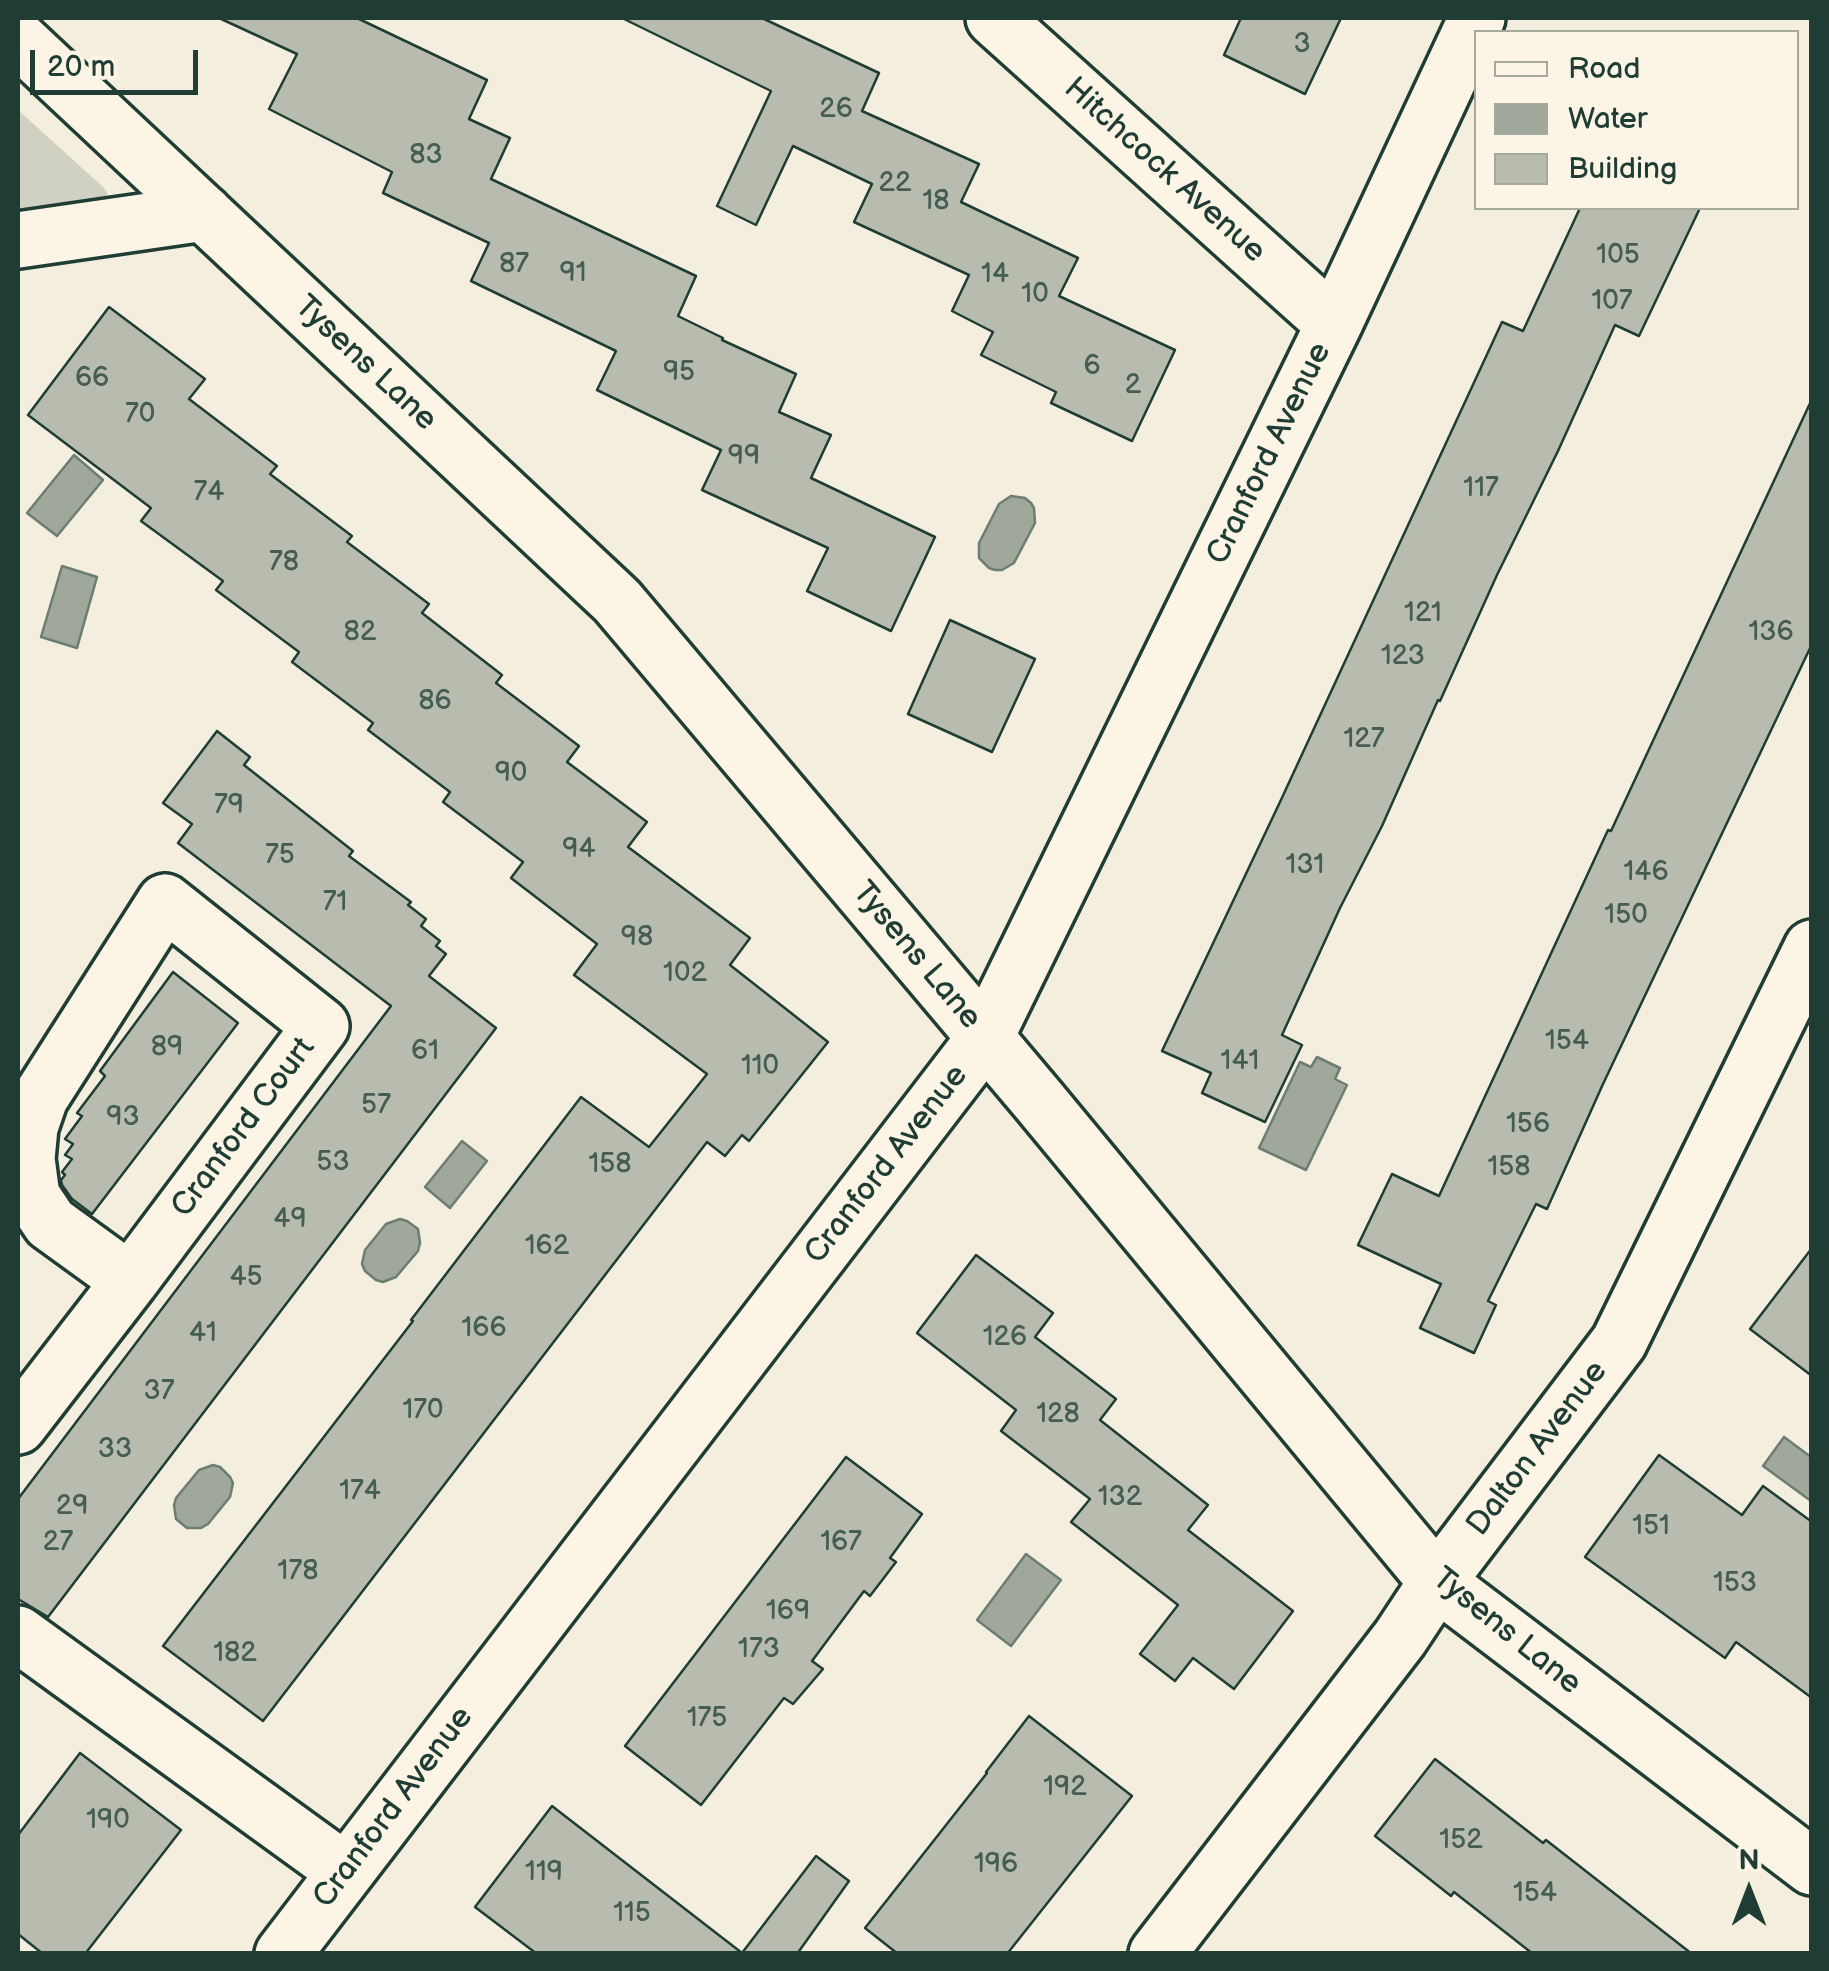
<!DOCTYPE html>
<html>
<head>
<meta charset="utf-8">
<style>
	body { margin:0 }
	#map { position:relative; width:1829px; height:1971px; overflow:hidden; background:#f3eede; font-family:"Balsamiq Sans",sans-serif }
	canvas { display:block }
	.frame { position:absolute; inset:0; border:20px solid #1f3d34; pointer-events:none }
	.legend { position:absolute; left:1474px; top:30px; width:325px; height:180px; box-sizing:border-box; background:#fcf5e5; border:2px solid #a4ab9e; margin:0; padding:12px 18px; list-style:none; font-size:30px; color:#1f3d34 }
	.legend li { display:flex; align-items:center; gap:20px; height:50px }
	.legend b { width:50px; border:2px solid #a4ab9e }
	.north { position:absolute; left:1699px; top:1841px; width:100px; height:100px; -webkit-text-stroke:8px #fcf5e5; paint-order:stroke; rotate:0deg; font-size:28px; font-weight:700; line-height:40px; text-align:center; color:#1f3d34 }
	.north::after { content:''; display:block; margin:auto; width:35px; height:45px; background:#1f3d34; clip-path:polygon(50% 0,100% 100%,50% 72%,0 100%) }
	.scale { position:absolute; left:30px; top:50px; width:168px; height:45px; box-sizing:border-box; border:5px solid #1f3d34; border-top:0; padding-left:12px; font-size:30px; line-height:35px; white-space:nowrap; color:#1f3d34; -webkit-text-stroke:8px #fcf5e5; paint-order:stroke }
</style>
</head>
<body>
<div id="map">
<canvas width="1829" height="1971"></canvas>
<div class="frame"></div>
<ul class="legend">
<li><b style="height:12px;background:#fcf5e5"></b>Road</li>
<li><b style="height:28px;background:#a0a89b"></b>Water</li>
<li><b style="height:28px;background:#b8bcae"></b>Building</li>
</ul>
<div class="north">N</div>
<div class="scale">20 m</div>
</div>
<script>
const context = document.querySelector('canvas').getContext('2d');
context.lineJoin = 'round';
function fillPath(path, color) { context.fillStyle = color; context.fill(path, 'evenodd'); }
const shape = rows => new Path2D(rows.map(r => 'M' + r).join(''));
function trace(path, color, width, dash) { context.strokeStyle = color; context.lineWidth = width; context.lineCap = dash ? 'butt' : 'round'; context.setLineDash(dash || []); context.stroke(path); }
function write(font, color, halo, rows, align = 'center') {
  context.font = font + ' "Balsamiq Sans",sans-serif'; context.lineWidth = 8; context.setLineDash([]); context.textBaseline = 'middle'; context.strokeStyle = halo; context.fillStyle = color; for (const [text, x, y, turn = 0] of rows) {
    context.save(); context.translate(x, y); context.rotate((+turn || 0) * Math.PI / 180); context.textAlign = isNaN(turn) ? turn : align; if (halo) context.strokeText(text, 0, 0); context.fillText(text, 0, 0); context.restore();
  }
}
const green = shape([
	[18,110,103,187,107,192,107,199,18,217]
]);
const water = shape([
	[74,455,103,480,57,536,27,513,74,455],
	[1011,496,1025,498,1031,503,1034,508,1035,523,1014,563,1002,570,995,570,989,568,979,558,979,543,999,504,1011,496],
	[62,566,97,577,77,648,41,637,62,566],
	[1317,1057,1340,1068,1335,1079,1347,1085,1306,1170,1259,1148,1300,1062,1311,1067,1317,1057],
	[462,1141,487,1161,450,1208,425,1187,462,1141],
	[400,1219,407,1221,418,1229,420,1243,418,1251,396,1277,383,1282,376,1280,365,1271,362,1264,365,1250,386,1224,400,1219],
	[1784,1437,1811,1457,1811,1501,1763,1466,1784,1437],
	[213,1465,220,1467,230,1477,233,1483,230,1497,208,1524,201,1528,187,1528,176,1519,174,1505,176,1498,199,1470,213,1465],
	[1026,1554,1061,1580,1011,1646,977,1620,1026,1554]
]);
const building = shape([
	[219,18,357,18,487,80,469,119,510,138,491,179,696,276,678,316,723,338,722,340,796,374,779,412,831,435,811,478,935,537,891,631,807,591,828,548,702,490,721,450,597,390,616,351,471,281,489,243,383,193,392,172,269,109,297,54,219,18],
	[622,18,762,18,879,73,862,111,979,164,961,202,1078,258,1059,296,1175,350,1132,441,1051,403,1056,392,981,355,993,332,952,311,969,275,854,222,872,184,793,146,756,225,717,206,771,91,622,18],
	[1241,18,1341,18,1305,94,1224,55,1241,18],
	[1580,208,1700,208,1639,336,1615,325,1558,451,1497,575,1440,701,1438,700,1382,826,1340,908,1282,1035,1302,1045,1265,1122,1202,1093,1211,1073,1162,1051,1280,802,1502,322,1523,331,1580,208],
	[109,307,205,379,189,399,277,466,270,474,352,536,347,542,429,604,422,613,502,675,496,683,579,746,567,762,647,822,628,847,750,938,730,965,828,1042,749,1141,742,1135,725,1156,707,1142,263,1721,163,1646,413,1321,411,1320,581,1097,649,1147,707,1074,574,975,597,944,511,878,523,862,443,802,450,792,368,730,373,723,292,662,299,652,216,590,223,581,141,521,151,508,28,415,109,307],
	[1812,399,1812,644,1603,1084,1547,1209,1536,1204,1488,1301,1496,1305,1474,1353,1420,1328,1441,1284,1358,1245,1392,1174,1439,1196,1608,830,1611,831,1812,399],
	[950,620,1035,659,992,752,908,714,950,620],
	[217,731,250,757,244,765,353,851,349,856,411,902,408,905,426,919,421,926,440,941,436,946,446,954,429,976,496,1028,48,1617,18,1599,18,1499,391,1006,178,843,192,824,163,803,217,731],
	[173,972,238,1023,92,1214,72,1199,62,1185,61,1180,65,1175,62,1172,72,1159,65,1155,73,1144,65,1139,82,1116,77,1113,105,1076,100,1071,173,972],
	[1812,1248,1812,1376,1750,1329,1812,1248],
	[976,1255,1053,1313,1035,1337,1116,1399,1100,1420,1208,1505,1188,1530,1293,1611,1234,1689,1193,1658,1175,1681,1140,1654,1178,1605,1071,1522,1090,1499,1001,1431,1016,1410,917,1333,976,1255],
	[1659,1455,1742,1515,1763,1486,1812,1522,1812,1698,1736,1642,1725,1658,1585,1557,1659,1455],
	[846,1457,922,1514,890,1558,896,1562,870,1596,864,1591,812,1661,823,1669,793,1704,784,1698,701,1805,625,1746,846,1457],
	[1029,1716,1132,1796,1007,1954,898,1954,865,1928,987,1773,986,1772,1029,1716],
	[80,1753,181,1830,85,1954,43,1954,18,1934,18,1835,80,1753],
	[1435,1759,1543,1843,1546,1840,1692,1954,1533,1954,1454,1892,1451,1896,1375,1836,1435,1759],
	[552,1806,742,1953,816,1856,849,1881,797,1954,537,1954,475,1907,552,1806]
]);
const minor = shape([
	[994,18,1334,324],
	[18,39,617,601,1039,1101,1437,1582,1812,1867],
	[18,240,204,213],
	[165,902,321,1026,130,1281,50,1223,32,1196,27,1159,30,1127,40,1098,165,902],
	[18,1426,130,1281],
	[18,1634,345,1871],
	[283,1954,985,1038,1334,324,1477,18],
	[1157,1954,1400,1638,1437,1582,1619,1342,1812,948]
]);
const numberNames = [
	["3",1302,45],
	["26",836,110],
	["83",426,156],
	["22",895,184],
	["18",936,202],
	["105",1618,256],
	["87",514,265],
	["91",573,274],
	["14",995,275],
	["10",1035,295],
	["107",1612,302],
	["6",1092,367],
	["95",679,373],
	["66",92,379],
	["2",1133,386],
	["70",140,415],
	["99",744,457],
	["117",1481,489],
	["74",209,493],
	["78",284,563],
	["121",1423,614],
	["82",360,633],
	["136",1771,633],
	["123",1403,657],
	["86",435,702],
	["127",1364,740],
	["90",511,774],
	["79",229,806],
	["94",579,850],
	["75",280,856],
	["131",1305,866],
	["146",1646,873],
	["71",335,903],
	["150",1626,916],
	["98",637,938],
	["102",685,974],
	["154",1567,1042],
	["89",167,1048],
	["61",425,1052],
	["141",1240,1062],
	["110",760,1067],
	["57",376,1106],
	["93",123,1118],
	["156",1528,1125],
	["53",333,1163],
	["158",610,1165],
	["158",1509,1168],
	["49",290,1220],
	["162",547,1247],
	["45",246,1278],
	["166",484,1329],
	["41",203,1334],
	["126",1005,1338],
	["37",159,1392],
	["170",423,1411],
	["128",1058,1415],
	["33",115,1450],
	["174",360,1492],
	["132",1120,1498],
	["29",72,1507],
	["151",1651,1527],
	["27",58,1543],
	["167",841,1543],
	["178",298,1572],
	["153",1735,1584],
	["169",788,1612],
	["173",759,1650],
	["182",235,1654],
	["175",707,1719],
	["192",1065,1788],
	["190",108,1821],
	["152",1461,1841],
	["196",996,1865],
	["119",544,1873],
	["154",1535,1894],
	["115",632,1914]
];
const streetNames = [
	["Hitchcock Avenue",1164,171,42],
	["Tysens Lane",365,364,43],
	["Cranford Avenue",1270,454,-64],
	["Tysens Lane",916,956,50],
	["Cranford Court",244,1128,-53],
	["Cranford Avenue",887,1165,-52],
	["Dalton Avenue",1538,1449,-53],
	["Tysens Lane",1506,1632,39],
	["Cranford Avenue",394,1808,-53]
];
fillPath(green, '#d0d1c2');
fillPath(water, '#a0a89b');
trace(water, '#6c7d72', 2.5);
fillPath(building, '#b8bcae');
trace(building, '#1f3d34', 2.5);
trace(minor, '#1f3d34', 62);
trace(minor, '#fcf5e5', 55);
write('28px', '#455d52', null, numberNames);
write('32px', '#1f3d34', '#fcf5e5', streetNames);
</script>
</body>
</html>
